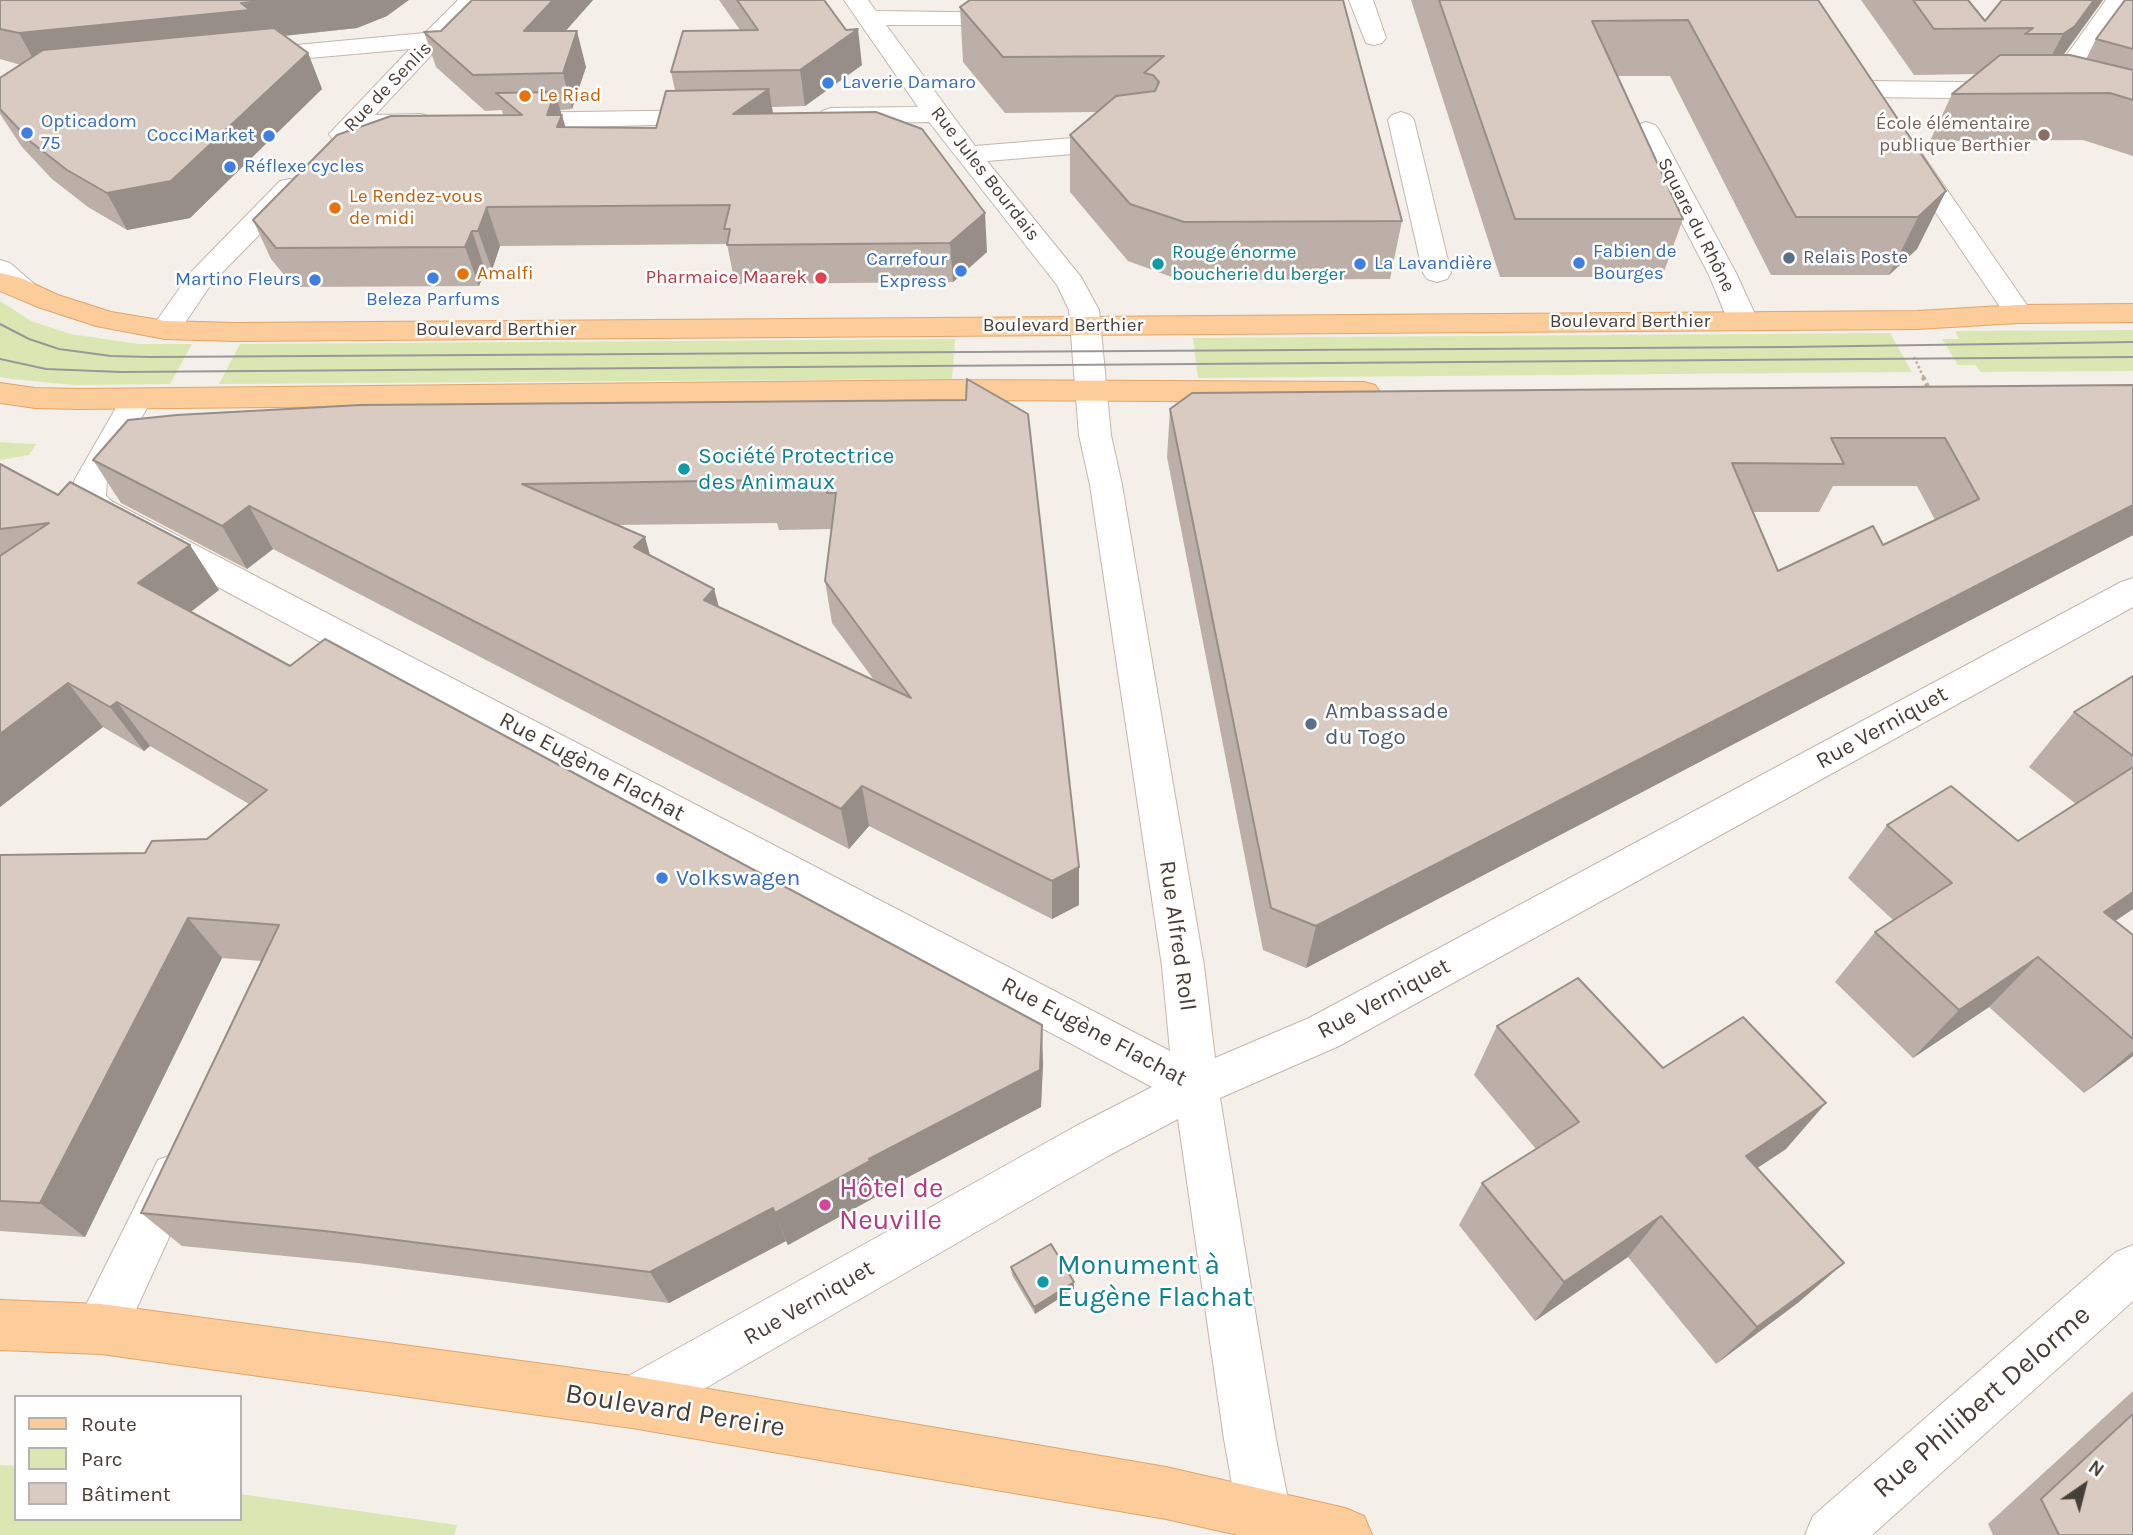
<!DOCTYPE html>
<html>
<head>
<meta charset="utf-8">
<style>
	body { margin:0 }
	#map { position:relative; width:2133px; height:1535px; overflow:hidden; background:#f4efe9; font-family:Karla,sans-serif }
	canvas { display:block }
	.legend { position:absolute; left:14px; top:1395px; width:228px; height:126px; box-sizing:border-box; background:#fff; border:2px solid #b6b2af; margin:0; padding:9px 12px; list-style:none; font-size:21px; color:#483e38 }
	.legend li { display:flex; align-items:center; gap:14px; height:35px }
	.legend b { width:35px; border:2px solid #b6b2af }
	.north { position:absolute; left:2049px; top:1451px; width:70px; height:70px; -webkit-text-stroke:5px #fff; paint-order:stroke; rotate:35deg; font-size:19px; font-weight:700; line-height:28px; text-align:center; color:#483e38 }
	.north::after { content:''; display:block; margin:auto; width:24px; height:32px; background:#483e38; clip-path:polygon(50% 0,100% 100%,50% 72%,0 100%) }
</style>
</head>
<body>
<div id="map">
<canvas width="2133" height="1535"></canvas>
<ul class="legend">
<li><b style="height:9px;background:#fccc9b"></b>Route</li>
<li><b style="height:19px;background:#dbe7b3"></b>Parc</li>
<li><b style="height:19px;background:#d9cbc2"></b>Bâtiment</li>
</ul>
<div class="north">N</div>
</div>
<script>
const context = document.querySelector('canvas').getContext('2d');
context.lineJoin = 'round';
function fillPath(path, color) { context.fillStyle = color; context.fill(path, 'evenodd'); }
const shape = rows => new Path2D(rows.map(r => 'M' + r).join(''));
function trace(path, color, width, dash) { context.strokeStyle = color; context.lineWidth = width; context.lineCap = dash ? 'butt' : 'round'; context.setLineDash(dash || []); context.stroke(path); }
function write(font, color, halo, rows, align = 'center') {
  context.font = font + ' Karla,sans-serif'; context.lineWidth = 5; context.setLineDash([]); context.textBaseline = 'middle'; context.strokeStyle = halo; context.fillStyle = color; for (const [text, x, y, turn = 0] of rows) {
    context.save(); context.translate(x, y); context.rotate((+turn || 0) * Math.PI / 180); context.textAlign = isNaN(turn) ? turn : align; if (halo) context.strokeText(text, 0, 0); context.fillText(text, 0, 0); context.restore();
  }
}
const green = shape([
	[0,301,31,321,70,334,139,344,192,344,170,384,73,385,12,379,0,377],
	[2133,330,2133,371,1981,372,1975,365,1958,365,1942,339,1959,339,1955,331],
	[1890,333,1912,372,1198,378,1193,338],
	[955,339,952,379,219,384,240,344],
	[0,442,15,443,36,444,29,455,0,460],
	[0,1465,16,1466,16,1519,240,1519,240,1494,457,1525,454,1535,0,1535]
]);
const pathFar1 = shape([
	[1914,357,1924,378]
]);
const path = shape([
	[1923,377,1930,391]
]);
const minor = shape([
	[458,0,483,0,375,115,421,114,430,117,434,122,430,127,360,131,351,140,342,142,333,140,329,134,410,49,253,63,244,61,241,56,244,51,253,49,425,33,458,0],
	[844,0,868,0,876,11,1020,13,1024,18,1020,23,1012,25,886,25,975,146,1121,134,1130,136,1134,142,1130,148,1121,150,987,161,1081,277,1099,310,1111,435,1122,485,1204,966,1215,1058,1309,1018,2121,582,2133,578,2133,607,1339,1046,1220,1098,1276,1439,1295,1535,1241,1535,1224,1439,1178,1119,1108,1156,650,1420,632,1428,614,1420,606,1402,614,1384,1076,1126,1152,1087,89,518,73,500,72,489,75,479,125,392,136,389,147,392,152,399,107,479,106,496,113,502,1170,1051,1162,966,1090,485,1079,435,1069,310,1057,285,929,122,831,124,822,121,818,116,822,111,831,108,918,107,844,0],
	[1349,0,1373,0,1386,38,1382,43,1374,45,1366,43,1349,0],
	[2106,0,2130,0,2071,84,2055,96,2046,99,1865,97,1856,94,1852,89,1856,84,1865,81,2040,83,2053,74,2106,0],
	[711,110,720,113,724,118,720,123,513,129,504,126,500,121,504,116,513,113,711,110],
	[1401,112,1410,115,1414,120,1451,273,1447,279,1437,282,1427,279,1423,273,1388,120,1392,115,1401,112],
	[1646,122,1655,125,1659,130,1737,275,1758,321,1753,327,1743,330,1733,327,1728,321,1709,275,1633,130,1637,125,1646,122],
	[1911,149,1920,151,2029,308,2034,314,2029,320,2019,323,2009,320,1898,157,1902,151,1911,149],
	[290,179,300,181,303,187,300,193,212,283,176,336,165,339,154,336,150,330,192,271,280,181,290,179],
	[0,260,10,263,33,283,38,289,33,295,23,298,13,295,0,284,0,260],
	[174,1154,190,1160,197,1176,119,1347,101,1354,83,1347,76,1329,83,1311,158,1160,174,1154],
	[2133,1245,2133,1301,1872,1535,1805,1535,1813,1516,2116,1252,2133,1245]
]);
const major = shape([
	[0,273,21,278,58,295,111,312,165,321,233,323,1917,311,2019,305,2133,304,2133,322,2019,323,1917,329,233,341,165,339,96,326,38,307,0,291,0,273],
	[961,380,1364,382,1375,385,1380,392,1375,399,1364,402,961,400,79,409,35,408,0,403,0,383,35,388,79,389,961,380],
	[0,1300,101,1304,632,1376,1166,1467,1345,1508,1364,1516,1372,1535,1238,1535,1166,1519,632,1428,101,1354,0,1350,0,1300]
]);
const tram = shape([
	[0,324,29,339,59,349,111,356,150,357,1788,347,2133,342],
	[0,359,46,369,121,372,2133,357]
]);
const wall = shape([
	[0,0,387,16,357,28,284,36,308,53,322,89,190,218,127,230,88,207,52,179,22,147,0,114,0,78,21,65,0,59],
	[472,0,593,0,565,31,586,67,572,109,560,110,565,127,656,128,675,90,671,72,740,30,719,0,824,0,862,65,805,106,772,107,773,113,987,252,953,282,735,284,727,244,500,246,492,270,485,270,479,286,294,287,271,259,253,220,503,115,502,110,485,111,436,67,424,32,441,31],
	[1343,0,1402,221,1390,279,1180,280,1128,261,1070,192,1070,135,1097,112,1005,113,963,62,960,7],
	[1411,0,1818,0,1946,191,1917,249,1889,275,1771,275,1670,76,1617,76,1683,219,1662,277,1500,277],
	[1861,0,1968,0,1985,21,2002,0,2103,0,2063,55,2086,59,2096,39,2133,0,2133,156,2083,140,1930,141,1952,94,1976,74,1914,75],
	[2133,385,2133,535,1306,968,1263,950,1167,457,1170,409],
	[1833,486,1917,486,1935,520,1883,545,1778,571,1753,512,1819,512],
	[966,400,1079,905,1052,919,869,826,849,849,273,549,247,569,121,503,93,460],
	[777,523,779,530,831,529,825,581,832,623,874,680,719,607,714,589,650,556,617,525],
	[0,464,219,590,191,612,290,666,1043,1063,1041,1107,878,1193,879,1195,788,1245,786,1241,669,1303,358,1263,182,1246,141,1213,262,961,222,958,85,1237,0,1231,0,855,145,853,207,839,249,804,150,746,144,751,103,727,0,807],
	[2133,676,2133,909,2115,921,2133,935,2133,1056,2084,1093,1989,1007,1913,1058,1835,982,1875,932,1893,920,1848,878,1887,825,2018,841,2076,804,2029,767,2074,712],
	[1497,1026,1663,1068,1786,1149,1757,1168,1799,1302,1716,1364,1628,1257,1535,1321,1459,1225,1482,1183,1536,1149,1474,1075],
	[1011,1267,1074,1282,1074,1289,1035,1314,1012,1275],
	[2133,1391,2133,1535,1993,1535,1988,1524]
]);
const shadedWall = shape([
	[272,0,409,0,387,16,357,28,262,38,39,69,19,33],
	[553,0,593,0,534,67,524,31],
	[2094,0,2103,0,2051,72,2039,80,2063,34],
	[858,29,862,65,805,106,800,70],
	[577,31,586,67,572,109,563,73],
	[308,53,322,89,190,218,127,230,107,193],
	[769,89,775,127,733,114],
	[555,92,562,116,562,115,573,153,547,115],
	[1946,191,1917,249,1889,275,1918,217],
	[487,207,500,246,492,270,478,231],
	[985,213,987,252,953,282,950,243],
	[472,231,485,270,479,286,465,247],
	[2133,505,2133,535,1306,968,1316,926],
	[249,506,273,549,247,569,222,526],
	[645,537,657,580,634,547],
	[190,545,219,590,169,628,138,583],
	[714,589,725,631,704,600],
	[68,683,103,727,0,807,0,734],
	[117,702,150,746,144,751,110,707],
	[862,786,869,826,849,849,841,809],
	[1079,867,1079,905,1052,919,1052,881],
	[2133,892,2133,909,2053,963,2104,912],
	[188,918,222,958,85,1237,40,1203],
	[2038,957,1989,1007,1913,1058,1959,1010],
	[1042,1025,1043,1063,1041,1107,878,1193,879,1195,788,1245,775,1213,869,1159],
	[2133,1051,2133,1056,2084,1093],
	[1826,1103,1786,1149,1709,1200,1746,1156],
	[773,1208,786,1241,669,1303,650,1272],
	[1661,1216,1628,1257,1535,1321,1564,1282],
	[1844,1263,1799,1302,1716,1364,1757,1327],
	[1074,1282,1074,1289,1035,1314,1034,1307]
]);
const building = shape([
	[0,0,272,0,241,3,250,10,19,33,0,29,0,0],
	[472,0,553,0,524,31,577,31,563,73,473,75,424,32,441,31,472,0],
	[737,0,824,0,846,30,858,29,800,70,671,72,683,31,758,30,737,0],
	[970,0,1343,0,1402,221,1184,222,1130,204,1070,135,1116,96,1155,91,1159,82,1153,75,1144,73,1164,56,1003,57,960,7,970,0],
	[1439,0,1818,0,1946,191,1918,217,1796,217,1688,20,1592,21,1683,219,1515,219,1439,0],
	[1913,0,1968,0,1985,21,2002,0,2094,0,2075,26,2063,34,2025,34,2033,28,1934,29,1913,0],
	[2125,0,2133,0,2133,49,2096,39,2125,0],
	[274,28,308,53,171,181,107,193,67,170,31,142,0,109,0,78,43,50,274,28],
	[2000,55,2070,55,2133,70,2133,100,2110,93,1952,94,2000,55],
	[769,89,733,114,876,112,922,129,985,213,950,243,727,245,730,229,724,229,730,205,487,207,478,231,472,231,465,247,276,248,253,220,337,135,391,116,522,115,496,93,555,92,547,115,562,115,557,127,656,128,666,91,769,89],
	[967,379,1028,414,1079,867,1052,881,862,786,841,809,249,506,222,526,93,460,128,420,177,415,360,405,966,400,967,379],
	[771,480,770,487,827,486,827,493,836,493,825,581,911,698,704,600,714,589,634,547,645,537,522,484,771,480],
	[2133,385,2133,505,1316,926,1271,908,1170,409,1192,393,2133,385],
	[1831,438,1945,438,1979,499,1883,545,1873,526,1778,571,1732,463,1844,464,1831,438],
	[0,464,58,495,70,482,190,545,138,583,290,666,325,639,1042,1025,1040,1070,869,1159,870,1161,775,1213,773,1208,650,1272,325,1231,141,1213,279,925,188,918,40,1203,0,1201,0,855,145,853,152,841,207,839,267,790,117,702,110,707,68,683,0,734,0,556,49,523,0,529,0,464],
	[2133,676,2133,756,2074,712,2133,676],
	[2133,767,2133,892,2104,912,2133,935,2133,1039,2038,957,1959,1010,1875,932,1952,883,1887,825,1951,786,2018,841,2133,767],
	[1578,978,1663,1068,1743,1017,1826,1103,1746,1156,1844,1263,1757,1327,1661,1216,1564,1282,1482,1183,1579,1122,1497,1026,1578,978],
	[1051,1244,1074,1282,1034,1307,1011,1267,1051,1244],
	[2133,1414,2133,1535,2059,1535,2041,1499,2133,1414]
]);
const markers = [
	[828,83,7,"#3f7fe0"],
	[525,96,7,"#e8710a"],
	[27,133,7,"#3f7fe0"],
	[2044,135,7,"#8d6e63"],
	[269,136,7,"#3f7fe0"],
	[230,167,7,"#3f7fe0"],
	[335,208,7,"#e8710a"],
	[1789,258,7,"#5c6f8a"],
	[1579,263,7,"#3f7fe0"],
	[1158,264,7,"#0f9aa8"],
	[1360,264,7,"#3f7fe0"],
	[961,271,7,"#3f7fe0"],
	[463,274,7,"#e8710a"],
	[433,278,7,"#3f7fe0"],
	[821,278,7,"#e0444e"],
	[315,280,7,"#3f7fe0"],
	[684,469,7,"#0f9aa8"],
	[1311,724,7,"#5c6f8a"],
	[662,878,7,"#3f7fe0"],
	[825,1205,7,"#d1479c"],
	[1043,1282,7,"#0f9aa8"]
];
const farShopnames = [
	["Laverie Damaro",842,83],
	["Opticadom",41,122],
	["75",41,144],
	["CocciMarket",255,136,"right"],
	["Réflexe cycles",244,167],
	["Fabien de",1593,252],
	["Bourges",1593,274],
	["Carrefour",947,260,"right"],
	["Express",947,282,"right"],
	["La Lavandière",1374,264],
	["Martino Fleurs",301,280,"right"],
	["Beleza Parfums",433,300,"center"]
];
const farStreetnames = [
	["Rue de Senlis",388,87,-46],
	["Rue Jules Bourdais",985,174,52],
	["Square du Rhône",1696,225,63],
	["Boulevard Berthier",1630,322],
	["Boulevard Berthier",1063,326],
	["Boulevard Berthier",496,330]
];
const farFoodnames = [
	["Le Riad",539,96],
	["Le Rendez-vous",349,197],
	["de midi",349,219],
	["Amalfi",477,274]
];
const farEducationnames = [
	["École élémentaire",2030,124],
	["publique Berthier",2030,146]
];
const farCulturenames = [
	["Rouge énorme",1172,253],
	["boucherie du berger",1172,275]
];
const farServicenames = [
	["Relais Poste",1803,258]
];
const farHealthnames = [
	["Pharmaice Maarek",807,278]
];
const cultureNames = [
	["Société Protectrice",698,456],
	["des Animaux",698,482]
];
const serviceNames = [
	["Ambassade",1325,711],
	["du Togo",1325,737]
];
const streetNames = [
	["Rue Verniquet",1882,728,-29],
	["Rue Eugène Flachat",592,767,28],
	["Rue Alfred Roll",1177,936,82],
	["Rue Verniquet",1384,999,-28],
	["Rue Eugène Flachat",1094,1032,28],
	["Rue Verniquet",809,1303,-30]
];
const shopNames = [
	["Volkswagen",676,878]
];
const nearHotelnames = [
	["Hôtel de",839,1189],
	["Neuville",839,1221]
];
const nearCulturenames = [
	["Monument à",1057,1266],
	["Eugène Flachat",1057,1298]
];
const nearStreetnames = [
	["Rue Philibert Delorme",1982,1402,-41],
	["Boulevard Pereire",675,1411,9]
];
fillPath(green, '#dbe7b3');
trace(minor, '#c3b7af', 2);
trace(major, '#e2a56a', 2);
trace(pathFar1, '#c1ad9e', 2.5, [2.5, 2.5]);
trace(path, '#c1ad9e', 4.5, [3.5, 3.5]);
fillPath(minor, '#fff');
fillPath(major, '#fccc9b');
trace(tram, '#989898', 2);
fillPath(wall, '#bbafa7');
fillPath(shadedWall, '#988e88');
fillPath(building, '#d9cbc2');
trace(building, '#988e88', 2);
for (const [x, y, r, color] of markers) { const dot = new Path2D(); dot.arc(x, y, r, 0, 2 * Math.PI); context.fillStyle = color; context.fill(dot); trace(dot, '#fff', 2.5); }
write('19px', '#366cbe', '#fff', farShopnames, 'left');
write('19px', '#483e38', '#fff', farStreetnames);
write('19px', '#c56008', '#fff', farFoodnames, 'left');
write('19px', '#785e54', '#fff', farEducationnames, 'right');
write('19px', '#0d838f', '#fff', farCulturenames, 'left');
write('19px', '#4e5e75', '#fff', farServicenames, 'left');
write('19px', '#be3a42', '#fff', farHealthnames, 'right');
write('23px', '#0d838f', '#fff', cultureNames, 'left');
write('23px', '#4e5e75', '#fff', serviceNames, 'left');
write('23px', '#483e38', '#fff', streetNames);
write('23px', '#366cbe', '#fff', shopNames, 'left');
write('28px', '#b23c85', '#fff', nearHotelnames, 'left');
write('28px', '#0d838f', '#fff', nearCulturenames, 'left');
write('28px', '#483e38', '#fff', nearStreetnames);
</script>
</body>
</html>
